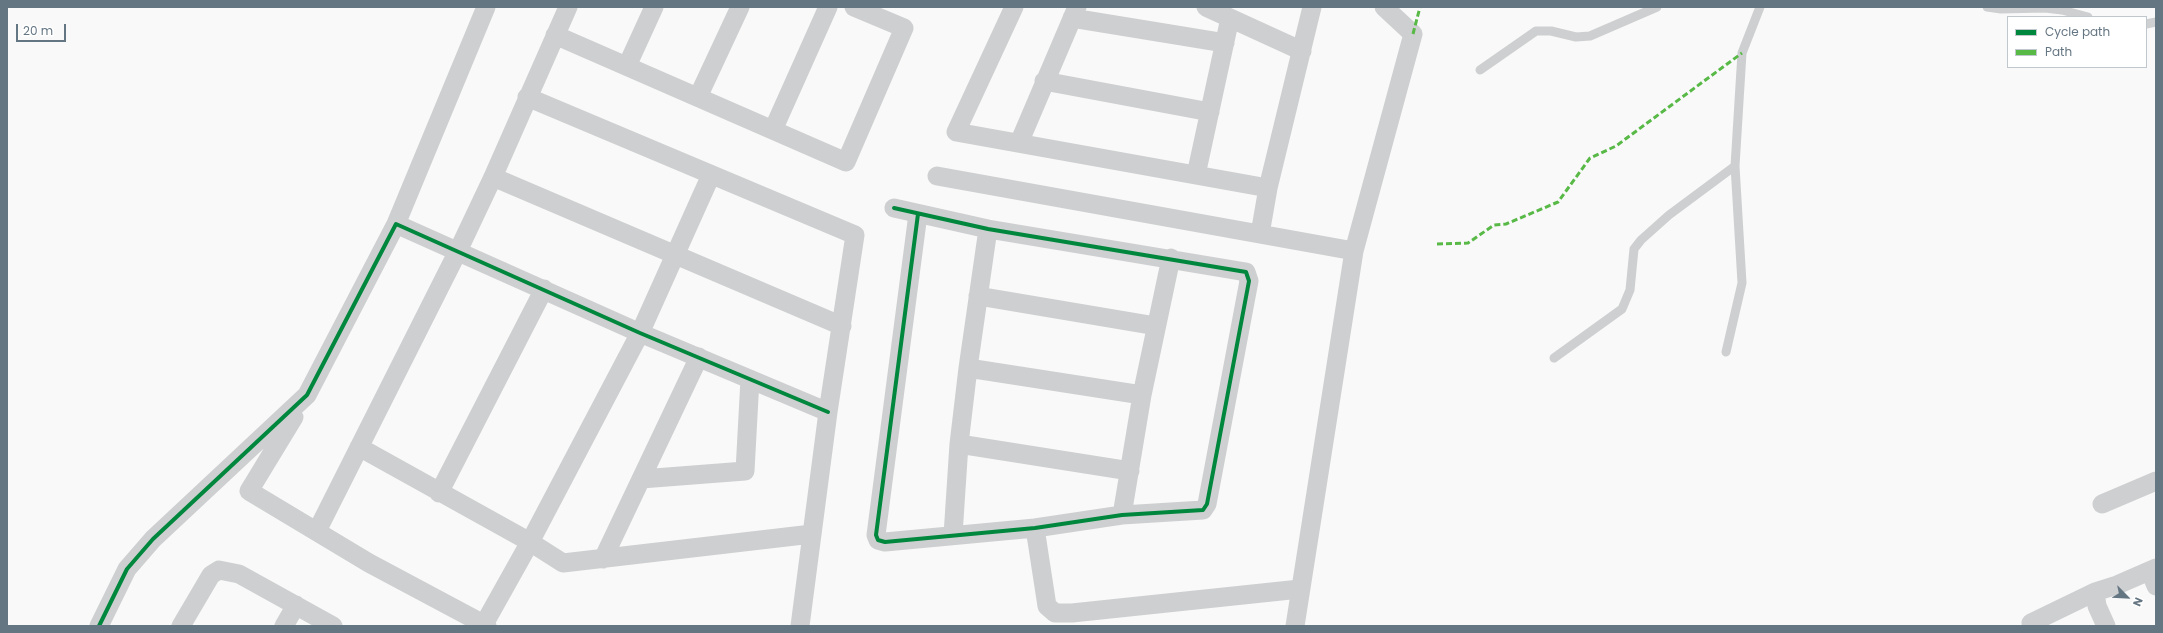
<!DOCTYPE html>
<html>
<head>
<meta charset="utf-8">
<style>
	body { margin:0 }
	#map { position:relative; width:2163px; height:633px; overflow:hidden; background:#f9f9f9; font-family:Poppins,sans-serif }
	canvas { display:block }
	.frame { position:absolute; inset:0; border:8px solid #657683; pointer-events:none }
	.legend { position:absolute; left:2007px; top:16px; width:140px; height:52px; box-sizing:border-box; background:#fff; border:1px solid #c1c8cd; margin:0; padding:5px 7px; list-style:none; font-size:12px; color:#657683 }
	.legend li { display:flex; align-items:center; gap:8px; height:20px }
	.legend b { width:20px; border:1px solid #c1c8cd }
	.north { position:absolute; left:2107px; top:577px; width:40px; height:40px; -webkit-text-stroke:3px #fff; paint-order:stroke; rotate:114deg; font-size:11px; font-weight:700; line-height:16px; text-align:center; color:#657683 }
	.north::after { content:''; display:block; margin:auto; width:14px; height:18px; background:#657683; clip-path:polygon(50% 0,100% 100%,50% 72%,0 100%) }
	.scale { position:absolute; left:16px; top:24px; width:50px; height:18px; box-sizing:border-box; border:2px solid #657683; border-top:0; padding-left:5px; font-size:12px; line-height:14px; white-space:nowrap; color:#657683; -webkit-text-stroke:3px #fff; paint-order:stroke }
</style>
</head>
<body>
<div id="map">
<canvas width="2163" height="633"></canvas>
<div class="frame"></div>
<ul class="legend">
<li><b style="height:5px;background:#00873e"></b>Cycle path</li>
<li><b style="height:5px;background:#58b947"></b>Path</li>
</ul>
<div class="north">N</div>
<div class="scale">20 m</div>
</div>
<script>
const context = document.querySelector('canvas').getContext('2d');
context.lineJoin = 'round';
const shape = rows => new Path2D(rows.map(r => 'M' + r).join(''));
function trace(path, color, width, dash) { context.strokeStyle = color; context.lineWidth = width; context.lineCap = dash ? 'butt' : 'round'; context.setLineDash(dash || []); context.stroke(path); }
const service = shape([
	[1987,7,2001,9,2045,8,2062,10,2088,17],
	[2146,24,2156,22],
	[1480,70,1536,31,1551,31,1576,37,1590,36,1657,7],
	[1726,352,1742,283,1735,166,1742,53,1760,7],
	[1554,358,1622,309,1630,290,1634,249,1641,240,1669,215,1735,166]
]);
const minor = shape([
	[1014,7,956,132,1268,188],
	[1206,7,1302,51],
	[1072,18,1225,43],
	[555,35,846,162,904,28,854,7],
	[627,66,654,7],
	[1044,81,1210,112],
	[527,97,855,235,828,412,800,626],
	[698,97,740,7],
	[773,130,828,7],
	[1019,143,1077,7],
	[1196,175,1230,18],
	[937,176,1354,251],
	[493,177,842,326],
	[894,208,988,229,1246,272,1249,281,1207,504,1203,510,1122,515,1035,528,885,542,878,540,876,535,918,214],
	[396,224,486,7],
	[1260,234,1268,188,1312,7],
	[978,296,1156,326],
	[968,368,1142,395],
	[294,417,249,491,369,563,487,626],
	[959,444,1130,471],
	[359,447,530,542,563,563,812,534],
	[641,479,745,471,750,379],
	[439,493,544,289],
	[2102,504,2156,481],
	[1122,515,1142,395,1171,258],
	[1035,528,1047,606,1055,613,1072,613,1300,589],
	[317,531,458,251,493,177,568,7],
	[953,535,959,444,968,368,988,229],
	[603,559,699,357],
	[2150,571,2156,586],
	[99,626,127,569,153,539,307,395,396,224,640,333,828,412],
	[181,626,211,575,219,570,239,574,333,626],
	[284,626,296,605],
	[483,626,530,542,640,333,711,175],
	[1295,626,1354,251,1413,34,1384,7],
	[2032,626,2031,623,2095,592],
	[2106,626,2097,606,2095,592,2117,585,2156,568]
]);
const quiet = shape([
	[1413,34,1420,7],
	[1437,244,1468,243,1494,225,1506,224,1558,202,1590,158,1616,146,1742,53]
]);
const cycleway = shape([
	[894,208,988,229,1246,272,1249,281,1207,504,1203,510,1122,515,1035,528,885,542,878,540,876,535,918,214],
	[99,626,127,569,153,539,307,395,396,224,640,333,828,412]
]);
trace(service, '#cecfd0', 9);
trace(minor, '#cecfd0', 19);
trace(quiet, '#58b947', 3, [6, 3]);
trace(cycleway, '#00873e', 4);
</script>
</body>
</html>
